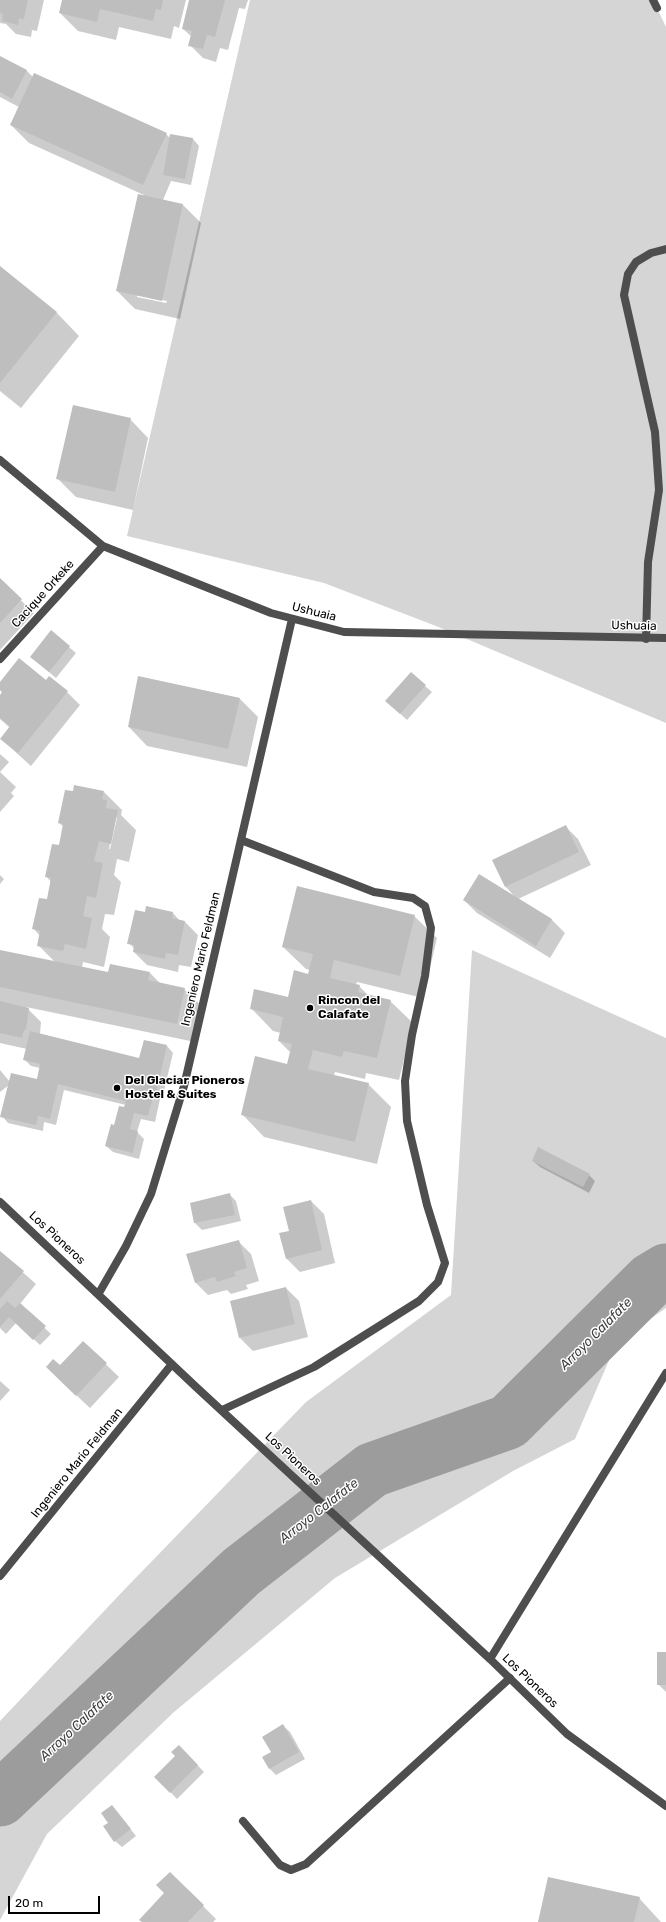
<!DOCTYPE html>
<html>
<head>
<meta charset="utf-8">
<style>
	body { margin:0 }
	#map { position:relative; width:666px; height:1922px; overflow:hidden; background:#fff; font-family:Rubik,sans-serif }
	canvas { display:block }
	.scale { position:absolute; left:8px; top:1896px; width:92px; height:18px; box-sizing:border-box; border:2px solid #000; border-top:0; padding-left:5px; font-size:12px; line-height:14px; white-space:nowrap; color:#000; -webkit-text-stroke:3px #fff; paint-order:stroke }
</style>
</head>
<body>
<div id="map">
<canvas width="666" height="1922"></canvas>
<div class="scale">20 m</div>
</div>
<script>
const context = document.querySelector('canvas').getContext('2d');
context.lineJoin = 'round';
function fillPath(path, color) { context.fillStyle = color; context.fill(path, 'evenodd'); }
const shape = rows => new Path2D(rows.map(r => 'M' + r).join(''));
function trace(path, color, width, dash) { context.strokeStyle = color; context.lineWidth = width; context.lineCap = dash ? 'butt' : 'round'; context.setLineDash(dash || []); context.stroke(path); }
function write(font, color, halo, rows, align = 'center') {
  context.font = font + ' Rubik,sans-serif'; context.lineWidth = 3; context.setLineDash([]); context.textBaseline = 'middle'; context.strokeStyle = halo; context.fillStyle = color; for (const [text, x, y, turn = 0] of rows) {
    context.save(); context.translate(x, y); context.rotate((+turn || 0) * Math.PI / 180); context.textAlign = isNaN(turn) ? turn : align; if (halo) context.strokeText(text, 0, 0); context.fillText(text, 0, 0); context.restore();
  }
}
const green = shape([
	[250,0,653,0,666,27,666,723,436,626,324,583,127,536],
	[472,950,666,1038,666,1308,617,1342,575,1439,513,1471,335,1578,174,1712,47,1834,0,1920,0,1721,124,1590,306,1402,451,1295]
]);
const shadow = shape([
	[0,0,44,0,37,31,32,30,31,37,16,34,6,24,0,23],
	[63,0,186,0,179,28,174,26,171,39,119,27,116,40,78,31,60,13],
	[190,0,248,0,245,9,239,8,228,50,220,48,216,62,203,58,190,45,192,37,183,29],
	[0,57,27,71,33,77,166,134,170,138,171,135,193,139,199,146,191,185,171,181,163,200,183,205,201,223,180,319,135,309,117,291,144,195,29,143,11,125,19,107,0,97],
	[137,295,167,301,166,303,137,297],
	[0,267,57,313,79,336,21,408,0,391],
	[130,419,148,438,133,510,76,497,57,478],
	[0,580,34,613,0,650],
	[51,632,76,653,56,678,31,657],
	[139,677,239,698,258,717,247,767,147,746,129,727],
	[47,681,67,692,80,705,31,766,1,739,10,728,0,719,0,696,3,693,0,690,0,683],
	[425,686,432,692,407,720,393,707],
	[0,754,9,762,0,772,16,787,11,793,14,796,0,812],
	[104,792,122,810,121,815,136,830,129,862,117,859,114,875,121,882,114,915,105,914,102,929,110,937,104,967,83,962,82,968,109,973,150,973,161,984,184,989,203,1007,195,1042,26,1007,41,1022,40,1034,140,1059,144,1041,167,1046,173,1053,162,1099,160,1099,155,1122,141,1119,137,1132,144,1139,139,1159,113,1152,106,1146,126,1105,64,1090,56,1125,44,1122,43,1131,8,1123,2,1116,9,1085,0,1092,0,1070,10,1082,37,1080,40,1068,31,1066,24,1059,27,1049,0,1043,0,951,55,962,38,945,40,936,34,929,47,901,51,882,46,876,59,846,64,827,59,823],
	[115,816,117,818,110,849,109,849],
	[565,826,578,839,591,865,518,899,552,920,565,933,550,958,477,913,464,900,515,897,505,886],
	[0,875,4,879,0,884],
	[145,913,173,913,180,921,185,922,198,935,191,967,179,965,178,972,147,965,134,952,135,949,129,943],
	[414,916,437,938,423,998,357,982,356,985,359,986,368,995,390,1001,413,1023,399,1080,366,1073,365,1079,335,1072,334,1076,368,1084,391,1107,377,1164,264,1137,242,1114,288,1065,291,1053,279,1041,281,1033,273,1031,251,1008,289,998,309,975,310,970,306,969,283,947],
	[533,1161,589,1175,595,1181,589,1193,540,1167],
	[230,1195,236,1201,241,1221,202,1230,195,1223,191,1203],
	[311,1201,324,1214,335,1263,300,1272,287,1259,290,1232],
	[238,1241,251,1254,259,1281,246,1285,248,1289,231,1294,227,1290,208,1295,195,1282],
	[0,1252,36,1284,20,1304,51,1334,40,1345,16,1323,6,1334,0,1328],
	[286,1288,299,1301,308,1337,253,1351,240,1338],
	[83,1342,119,1377,90,1408,60,1380],
	[0,1381,10,1390,0,1401],
	[666,1653,666,1692,658,1684],
	[283,1726,290,1732,305,1759,276,1775,270,1769,264,1758,272,1753],
	[179,1746,204,1772,177,1799,156,1777,177,1756],
	[112,1806,136,1836,122,1847,115,1841,109,1823],
	[170,1873,216,1919,213,1922,143,1922,166,1893],
	[639,1898,661,1922,539,1922]
]);
const river = shape([
	[0,1799,241,1572,372,1470,508,1422,651,1280,666,1271]
]);
const building = shape([
	[0,0,28,0,24,19,19,18,18,25,2,21,3,14,0,13],
	[62,0,163,0,161,10,156,9,153,21,100,9,97,22,59,13],
	[189,0,225,0,215,37,207,35,203,49,188,46,192,31,182,29],
	[0,56,27,70,12,99,0,92],
	[34,73,167,133,143,185,10,125],
	[170,134,193,138,185,179,163,175],
	[138,194,183,204,162,301,116,291],
	[0,266,57,312,0,383],
	[73,405,131,418,115,492,56,479],
	[0,578,22,599,0,623],
	[51,630,70,646,49,672,30,657],
	[19,658,46,680,49,676,68,691,18,753,0,739,10,726,0,718,0,695,2,692,0,690,0,682],
	[411,672,426,685,400,714,385,701],
	[138,676,240,698,228,749,128,727],
	[74,785,104,791,102,799,107,800,106,808,118,810,111,844,99,841,94,861,103,863,96,898,87,896,83,916,92,918,86,949,65,944,63,951,37,946,40,931,32,929,39,898,47,899,51,878,45,877,52,844,59,845,63,824,58,823,65,790,73,791],
	[566,825,579,852,505,887,492,860],
	[479,874,552,919,536,946,463,900],
	[297,886,415,915,400,976,334,960,330,978,360,985,358,992,391,1000,377,1058,344,1051,342,1057,313,1050,308,1069,369,1083,355,1142,241,1115,255,1056,287,1064,292,1044,278,1041,283,1017,250,1009,254,989,288,997,294,970,308,974,313,954,282,947],
	[146,906,173,912,172,918,185,921,178,955,166,953,165,959,133,952,134,945,127,944,135,910,145,912],
	[0,950,108,972,110,964,150,972,148,980,185,988,177,1024,0,987],
	[0,1001,29,1008,26,1030,24,1030,22,1038,0,1033],
	[30,1031,139,1058,144,1040,167,1045,156,1093,154,1093,148,1116,134,1113,130,1129,138,1131,133,1153,105,1146,111,1124,114,1125,119,1106,124,1107,126,1101,58,1084,50,1119,38,1116,36,1125,0,1117,11,1073,37,1079,40,1064,23,1060],
	[538,1147,590,1174,583,1187,532,1161],
	[230,1193,235,1215,194,1223,190,1203],
	[311,1200,322,1250,286,1259,279,1233,289,1231,283,1207],
	[239,1240,247,1268,234,1272,236,1276,217,1282,215,1277,195,1283,186,1254],
	[0,1251,24,1271,0,1299],
	[286,1287,295,1324,239,1338,230,1301],
	[7,1301,15,1308,20,1303,46,1326,33,1340,9,1317,0,1327,0,1309],
	[83,1341,107,1363,76,1396,46,1367,53,1359,60,1365],
	[657,1652,666,1652,666,1685,657,1685],
	[283,1724,299,1752,269,1769,262,1757,271,1752,262,1737],
	[179,1745,198,1765,170,1793,154,1777,175,1756,171,1752],
	[112,1805,131,1829,114,1842,103,1826,108,1823,101,1813],
	[170,1872,204,1905,188,1922,142,1922,139,1920,164,1893,156,1885],
	[548,1877,640,1897,634,1922,538,1922]
]);
const lane = shape([
	[646,639,648,562,659,490,655,432,624,295,628,274,636,262,651,253,666,249],
	[222,1410,314,1367,419,1301,438,1282,445,1263,427,1205,407,1121,405,1081,412,1035,425,976,431,928,425,906,413,898,374,892,241,840],
	[243,1821,280,1865,291,1870,306,1864,510,1678]
]);
const street = shape([
	[653,0,657,8],
	[0,460,103,546,271,613,344,632,666,638],
	[0,659,103,546],
	[0,1202,195,1386,490,1659,567,1734,666,1806],
	[99,1293,126,1246,151,1194,184,1086,292,619],
	[0,1576,172,1364],
	[490,1659,666,1373]
]);
const markers = [
	[310,1008,4,"#000"],
	[117,1088,4,"#000"]
];
const streetNames = [
	["Cacique Orkeke",43,594,-48],
	["Ushuaia",314,612,14],
	["Ushuaia",634,626,1],
	["Ingeniero Mario Feldman",201,959,-77],
	["Los Pioneros",57,1238,43],
	["Los Pioneros",293,1459,43],
	["Ingeniero Mario Feldman",77,1463,-51],
	["Los Pioneros",530,1681,44]
];
const poiNames = [
	["Rincon del",318,1001],
	["Calafate",318,1015],
	["Del Glaciar Pioneros",125,1081],
	["Hostel & Suites",125,1095]
];
const waterNames = [
	["Arroyo Calafate",596,1334,-45],
	["Arroyo Calafate",319,1511,-38],
	["Arroyo Calafate",77,1726,-43]
];
fillPath(green, '#d5d5d5');
fillPath(shadow, '#0003');
trace(river, '#9c9c9c', 55);
fillPath(building, '#bebebe');
trace(lane, '#4e4e4e', 8);
trace(street, '#4e4e4e', 8);
for (const [x, y, r, color] of markers) { const dot = new Path2D(); dot.arc(x, y, r, 0, 2 * Math.PI); context.fillStyle = color; context.fill(dot); trace(dot, '#fff', 1.5); }
write('12px', '#000', '#fff', streetNames);
write('bold 12px', '#000', '#fff', poiNames, 'left');
write('italic 13px', '#3d3d3d', '#fff', waterNames);
</script>
</body>
</html>
